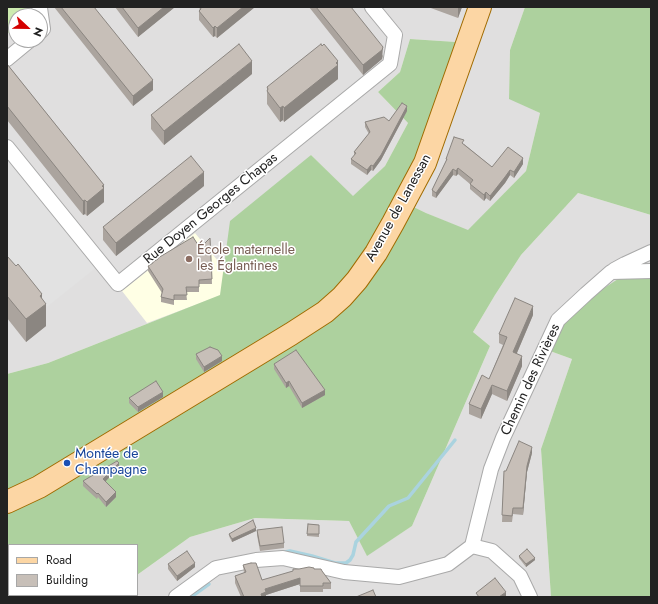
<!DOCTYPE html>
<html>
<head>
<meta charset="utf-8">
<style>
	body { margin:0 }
	#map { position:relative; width:658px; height:604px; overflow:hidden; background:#f2efe9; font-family:Jost,sans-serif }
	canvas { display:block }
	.frame { position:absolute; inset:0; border:8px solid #222; pointer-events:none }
	.legend { position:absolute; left:8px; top:544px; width:130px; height:52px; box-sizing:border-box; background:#fff; border:1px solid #a7a7a7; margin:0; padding:5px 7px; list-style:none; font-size:12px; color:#222 }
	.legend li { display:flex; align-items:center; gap:8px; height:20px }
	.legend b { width:20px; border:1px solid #a7a7a7 }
	.north { position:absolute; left:8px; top:8px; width:40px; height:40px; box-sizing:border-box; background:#fff; border:1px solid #a7a7a7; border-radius:50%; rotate:112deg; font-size:11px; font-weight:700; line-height:16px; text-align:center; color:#222 }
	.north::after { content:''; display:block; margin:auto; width:14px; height:18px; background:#d40000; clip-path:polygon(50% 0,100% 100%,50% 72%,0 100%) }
</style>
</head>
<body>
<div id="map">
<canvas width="658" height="604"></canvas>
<div class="frame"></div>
<ul class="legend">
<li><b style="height:5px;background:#fcd6a4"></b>Road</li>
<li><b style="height:11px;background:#c7bfb8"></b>Building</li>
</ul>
<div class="north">N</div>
</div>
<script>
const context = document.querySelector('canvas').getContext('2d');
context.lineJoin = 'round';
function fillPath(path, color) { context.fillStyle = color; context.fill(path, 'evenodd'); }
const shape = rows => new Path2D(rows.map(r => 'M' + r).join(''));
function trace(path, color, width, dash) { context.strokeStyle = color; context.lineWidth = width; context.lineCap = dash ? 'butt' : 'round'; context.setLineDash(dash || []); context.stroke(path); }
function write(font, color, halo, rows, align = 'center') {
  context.font = font + ' Jost,sans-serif'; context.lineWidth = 3; context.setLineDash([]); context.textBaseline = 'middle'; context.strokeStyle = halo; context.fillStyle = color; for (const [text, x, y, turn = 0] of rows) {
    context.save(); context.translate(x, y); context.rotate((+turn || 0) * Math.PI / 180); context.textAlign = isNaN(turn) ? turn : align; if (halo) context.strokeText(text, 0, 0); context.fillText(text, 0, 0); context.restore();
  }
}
const residential = shape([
	[7,7,525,7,510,50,509,98,540,113,526,171,468,231,426,213,397,199,456,42,410,39,400,72,378,92,408,123,385,166,353,197,311,155,220,295,48,363,7,374],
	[16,16,40,16,40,40,16,40],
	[578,193,651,215,651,275,550,351,572,359,541,449,551,597,103,597,107,595,137,595,137,575,190,537,255,518,349,521,367,555,412,526,490,346,473,332,495,295,521,255]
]);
const education = shape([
	[195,233,237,284,227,293,147,323,122,291]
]);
const grass = shape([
	[7,7,29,7,35,16,16,16,16,37,7,32]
]);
const forest = shape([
	[525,7,651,7,651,215,578,193,521,255,495,295,473,332,490,346,412,526,367,556,349,521,255,518,190,537,137,575,137,545,9,545,9,595,107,595,103,597,7,597,7,374,48,363,220,295,230,221,311,155,353,196,385,166,408,123,378,92,400,72,410,39,456,42,417,158,397,199,426,213,468,230,526,171,540,113,509,99,510,50],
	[651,275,651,597,551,597,541,449,572,359,550,351,564,321,592,296,618,279]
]);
const parking = shape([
	[7,154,97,267,47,307,7,257]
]);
const stream = shape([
	[285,552,290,551,312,556,335,563,346,563,350,560,353,555,356,542,389,506,408,498,455,440],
	[191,597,209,584]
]);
const minor = shape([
	[39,7,40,8,43,29,40,32],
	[7,59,30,40],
	[7,147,118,284,390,64,395,35,372,7],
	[614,270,625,264,651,252],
	[472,546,491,469,503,438,558,320,586,294,611,272,651,271],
	[472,546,492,551,520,576,530,597],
	[176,597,216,568,256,560,283,558,344,572,399,577,448,564,472,546]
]);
const primary = shape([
	[7,502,39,487,291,334,325,312,342,297,357,280,376,253,393,223,425,163,480,7]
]);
const wall = shape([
	[54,7,94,7,153,90,133,106],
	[115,7,175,7,138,37],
	[200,7,255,7,217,38,215,36,213,37,199,20,199,11],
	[309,7,351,7,383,56,382,59,363,75],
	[428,7,462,7,458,18],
	[7,64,104,185,104,202,87,216,85,214,83,215,7,120],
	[252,74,164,145,151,129,151,115],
	[338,75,338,79,284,122,283,120,280,122,267,104,267,87],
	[407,111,381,160,373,171,371,170,367,175,351,164,351,159,354,156,354,152,369,134,365,127,365,122,389,121],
	[464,144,492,167,523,164,514,178,510,175,505,183,490,201,486,198,484,201,470,189,470,184,458,174,456,176,453,175,436,198,432,196,432,190,446,161,446,159],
	[204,186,116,256,103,240,103,227],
	[210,238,212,284,199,284,199,292,186,292,187,300,174,300,174,305,161,302,161,297,162,293,148,271,148,266,200,248],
	[7,256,42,300,46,326,26,342,7,318],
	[533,315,517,353,522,366,507,401,492,394,481,419,469,414,469,404,489,379,503,345,499,343,499,334],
	[196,354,222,361,204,372,196,359],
	[274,364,325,395,302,408,289,386,286,388,274,369],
	[163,397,138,412,129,403,129,398],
	[532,453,527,472,523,515,513,514,512,522,502,522,504,471,506,471],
	[119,467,105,482,116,497,106,507,98,497,97,499,83,486,83,481],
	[308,524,319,525,319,537,307,536],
	[257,530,284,543,284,548,260,551,257,535],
	[256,531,232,542,229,536,229,534],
	[519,556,535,560,526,567,519,558],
	[168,564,195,567,177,581,168,569],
	[243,565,262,580,314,569,322,571,331,583,331,589,323,589,323,592,300,592,300,584,266,595,266,597,241,597,235,583,235,576,244,573]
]);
const shadedWall = shape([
	[164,7,175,7,138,37,138,28],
	[243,7,255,7,217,38,217,28],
	[459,7,462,7,458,18,458,8],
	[215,26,215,36,213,37,213,28],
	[383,47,382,59,363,75,363,65],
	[252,61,252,74,164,145,164,131],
	[338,61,338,79,284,122,284,108],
	[153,80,153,90,133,106,133,96],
	[283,106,283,120,280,122,280,108],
	[407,106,407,111,381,160,373,171,373,166],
	[523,158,523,164,514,178,514,172],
	[371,165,371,170,367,175,367,170],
	[458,168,458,174,456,176,456,171],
	[453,169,453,175,436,198,436,193],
	[510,170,510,175,505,183,490,201,490,196],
	[204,172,204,186,116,256,116,243],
	[104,185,104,202,87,216,87,202],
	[486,192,486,198,484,201,484,195],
	[85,200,85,214,83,215,83,201],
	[42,294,42,306,46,304,46,326,26,342,26,319,40,296],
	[533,306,533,315,513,362,513,352],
	[222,356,222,361,204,372,204,367],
	[522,356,522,366,507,401,507,391],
	[289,381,289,386,286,388,286,383],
	[492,385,492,394,481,419,481,409],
	[325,390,325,395,302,408,302,403],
	[163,392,163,397,138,412,138,407],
	[532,447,532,453,527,472,523,515,523,508,527,466],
	[119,463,119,467,103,484,103,479],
	[116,492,116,497,106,507,106,502],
	[256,528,256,531,232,542,232,539],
	[535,558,535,560,526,567,526,564],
	[195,563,195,567,177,581,177,576],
	[300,578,300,584,266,595,266,597,261,597,261,594,265,589],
	[506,592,506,597,499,597]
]);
const building = shape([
	[61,7,94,7,153,80,133,96,61,7],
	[122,7,164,7,138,28,122,7],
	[200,7,243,7,217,28,215,26,213,28,199,11,201,9,200,7],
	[316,7,351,7,383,47,382,50,363,65,316,7],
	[239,44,252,61,164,131,151,115,239,44],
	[321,44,322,46,324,44,338,61,336,63,338,65,284,108,283,106,280,108,267,91,268,89,267,87,321,44],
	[7,64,104,185,102,186,104,188,87,202,85,200,83,201,7,106,7,64],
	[402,103,407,106,381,155,373,166,371,165,367,170,351,159,356,153,354,152,370,132,365,122,384,117,389,121,402,103],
	[454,137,464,140,462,143,492,167,508,147,523,158,514,172,510,170,505,177,490,196,486,192,484,195,470,184,473,180,458,168,456,171,453,169,436,193,432,190,447,159,446,159,454,137],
	[191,156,204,172,116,243,103,227,191,156],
	[193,237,200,248,210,238,212,279,199,280,199,287,186,287,187,295,174,295,174,300,161,297,163,289,148,266,153,263,153,262,158,259,158,258,193,237],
	[7,256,16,266,18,264,42,294,40,296,46,304,26,319,7,296,7,256],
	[515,298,533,306,513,352,522,356,507,391,492,385,481,409,469,404,482,375,489,379,503,347,507,337,499,334,515,298],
	[210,347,218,350,222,356,204,367,196,354,210,347],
	[296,350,325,390,302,403,289,381,286,383,274,364,296,350],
	[156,381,163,392,138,407,129,398,156,381],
	[519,441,532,447,527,466,523,508,513,508,512,516,502,515,504,471,506,471,519,441],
	[117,461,119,463,103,479,116,492,106,502,98,493,97,494,83,481,117,461],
	[253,520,256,528,232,539,229,534,253,520],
	[308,524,319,525,319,534,307,534,308,524],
	[282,527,284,543,260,546,257,530,282,527],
	[527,549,535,558,526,564,519,556,527,549],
	[187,551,195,563,177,576,168,564,187,551],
	[251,563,256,563,262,580,293,571,293,569,299,569,309,567,314,568,314,569,321,569,322,571,331,583,323,583,323,586,300,586,300,578,265,589,266,592,261,594,262,597,244,597,235,576,246,572,243,565,251,563],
	[495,578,506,592,499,597,479,597,476,593,495,578],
	[373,590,376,597,356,597,373,590],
	[117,595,128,595,129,597,116,597,117,596,117,595]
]);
const markers = [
	[189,259,4,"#8d6e63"],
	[67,463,4,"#1a4fb4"]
];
const streetNames = [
	["Avenue de Lanessan",399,208,-61],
	["Rue Doyen Georges Chapas",211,209,-39],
	["Chemin des Rivières",531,380,-65]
];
const educationNames = [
	["École maternelle",197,251],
	["les Églantines",197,267]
];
const transitNames = [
	["Montée de",75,455],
	["Champagne",75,471]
];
fillPath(residential, '#e0dfdf');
fillPath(education, '#ffffe5');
fillPath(grass, '#cdebb0');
fillPath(forest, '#add19e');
fillPath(parking, '#e2e2e2');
trace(stream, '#aad3df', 3.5);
trace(minor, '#a9a9a9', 16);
trace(primary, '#a06b00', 24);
trace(minor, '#fff', 14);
trace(primary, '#fcd6a4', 22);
fillPath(wall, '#aba49e');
fillPath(shadedWall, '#8b8681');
fillPath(building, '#c7bfb8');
trace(building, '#8b8681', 1);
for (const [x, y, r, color] of markers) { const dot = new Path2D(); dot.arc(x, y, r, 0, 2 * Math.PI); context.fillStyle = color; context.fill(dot); trace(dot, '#fff', 1.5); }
write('14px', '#222', '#fff', streetNames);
write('14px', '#785e54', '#fff', educationNames, 'left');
write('14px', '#164399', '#fff', transitNames, 'left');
</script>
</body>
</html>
